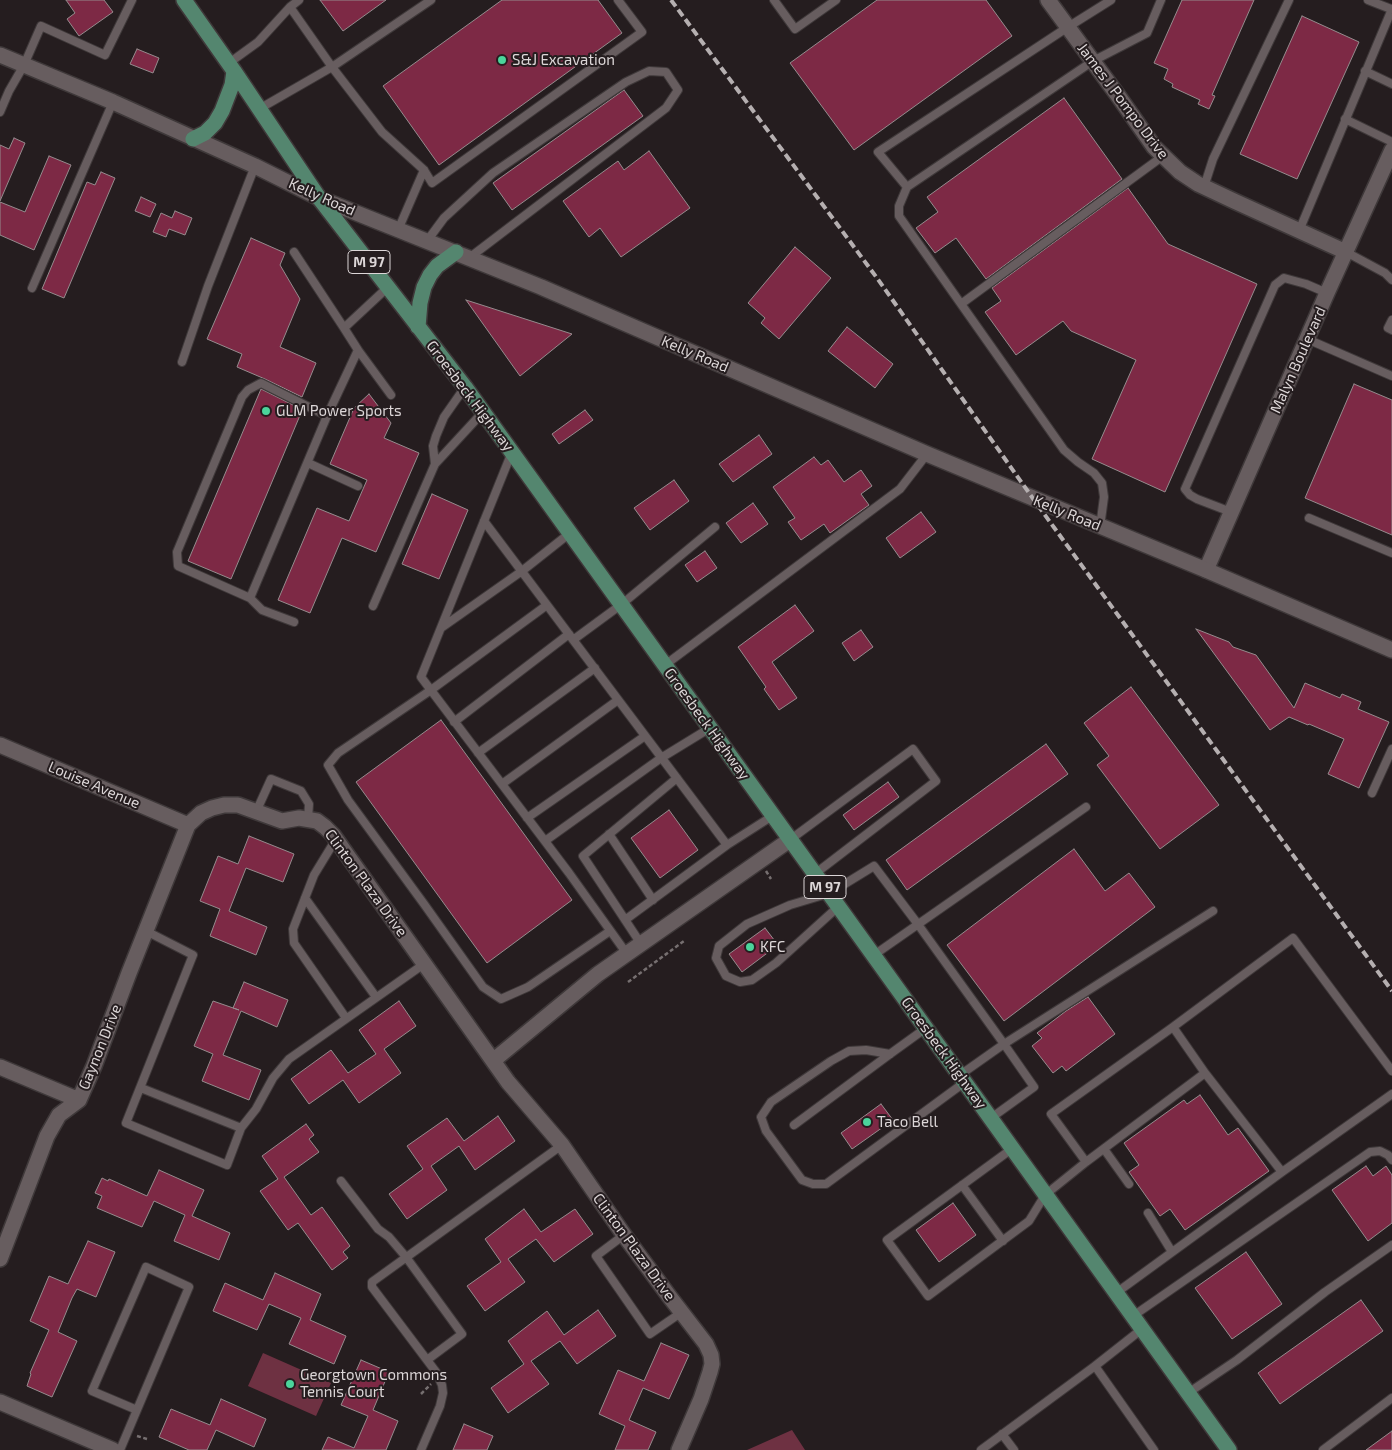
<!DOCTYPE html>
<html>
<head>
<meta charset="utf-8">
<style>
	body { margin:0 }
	canvas { display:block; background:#251d1f }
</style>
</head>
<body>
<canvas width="1392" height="1450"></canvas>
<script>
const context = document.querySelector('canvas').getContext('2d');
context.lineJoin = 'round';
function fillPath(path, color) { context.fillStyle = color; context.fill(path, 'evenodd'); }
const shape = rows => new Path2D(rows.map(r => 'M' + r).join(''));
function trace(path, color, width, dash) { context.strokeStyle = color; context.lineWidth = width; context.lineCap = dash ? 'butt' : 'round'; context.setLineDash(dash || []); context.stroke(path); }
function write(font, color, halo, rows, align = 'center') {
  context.font = font + ' "Exo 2",sans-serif'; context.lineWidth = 4; context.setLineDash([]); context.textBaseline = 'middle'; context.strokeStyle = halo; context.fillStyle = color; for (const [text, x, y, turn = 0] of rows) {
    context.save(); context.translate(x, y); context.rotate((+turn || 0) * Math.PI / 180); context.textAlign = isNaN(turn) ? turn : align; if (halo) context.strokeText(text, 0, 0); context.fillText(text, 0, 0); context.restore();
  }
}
const green = shape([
	[263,1353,331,1383,316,1416,248,1386],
	[792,1430,805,1450,747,1450]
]);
const building = shape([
	[66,0,104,0,113,12,79,36,67,19,75,13,66,0],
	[320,0,386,0,343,31,320,0],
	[502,0,598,0,622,33,439,165,383,86,502,0],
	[877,0,986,0,1012,36,854,150,790,63,877,0],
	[1182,0,1254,0,1212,95,1215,96,1209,109,1198,104,1200,100,1172,87,1173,84,1164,79,1168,69,1154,63,1182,0],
	[1302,16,1359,42,1297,179,1240,154,1302,16],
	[137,49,159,58,153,73,130,64,137,49],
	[624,90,643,116,512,210,493,183,624,90],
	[1064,98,1122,179,986,279,956,238,935,253,916,228,938,212,927,197,1064,98],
	[14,138,25,143,0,201,0,145,9,149,14,138],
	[649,151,690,208,621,257,600,228,589,237,563,201,618,161,624,170,649,151],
	[49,156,71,165,34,250,0,235,0,202,25,212,49,156],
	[101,172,115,178,64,298,42,289,87,182,95,185,101,172],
	[1128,188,1168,244,1257,284,1165,492,1092,459,1136,360,1071,331,1063,321,1016,355,985,312,1001,301,992,288,1128,188],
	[141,197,156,204,150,217,135,211,141,197],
	[175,211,192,218,185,235,169,229,166,237,153,232,161,213,172,218,175,211],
	[251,238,285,253,280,265,300,299,280,347,316,363,302,397,265,379,237,367,242,354,207,339,251,238],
	[795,247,831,278,779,339,761,323,765,318,748,303,795,247],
	[466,300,572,334,520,376,466,300],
	[847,327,893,364,875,388,828,351,847,327],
	[1354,384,1392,400,1392,535,1305,498,1354,384],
	[261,389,297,407,296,411,301,413,231,579,188,561,261,389],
	[369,394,391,423,384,438,419,453,376,552,342,538,310,613,278,600,317,508,349,521,367,480,330,464,354,408,369,394],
	[585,410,593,420,559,444,552,434,585,410],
	[759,435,772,454,733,482,719,464,759,435],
	[814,457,821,465,828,460,844,482,861,470,872,486,861,494,869,505,830,533,824,524,801,540,788,522,795,518,773,487,814,457],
	[674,480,689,501,650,530,634,508,674,480],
	[432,494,468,510,439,579,402,564,432,494],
	[753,503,768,524,741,543,726,523,753,503],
	[921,512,936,532,900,558,886,538,921,512],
	[705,551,717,568,697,582,685,565,705,551],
	[795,605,814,631,772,662,797,698,779,710,764,689,766,687,738,647,795,605],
	[1196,629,1229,642,1233,647,1256,655,1294,708,1305,683,1340,698,1342,694,1361,702,1358,709,1389,722,1359,788,1328,774,1344,739,1309,724,1308,725,1289,717,1270,730,1196,629],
	[861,630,873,647,854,661,842,643,861,630],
	[1131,687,1219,805,1160,849,1097,765,1109,756,1084,723,1131,687],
	[441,720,572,900,487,963,356,782,441,720],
	[1046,744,1068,774,907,890,886,860,1046,744],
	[888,782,899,797,854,830,843,815,888,782],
	[669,810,698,850,660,878,631,838,669,810],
	[249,836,294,854,283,882,246,868,229,911,267,927,256,955,210,936,220,909,200,901,218,856,238,864,249,836],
	[1074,849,1105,891,1129,873,1155,907,1004,1021,947,945,1074,849],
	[765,928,778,945,742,972,729,954,765,928],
	[244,982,288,1000,277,1027,241,1011,223,1055,261,1070,249,1100,202,1081,213,1054,194,1046,213,1001,239,1010,233,1008,244,982],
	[1088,997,1115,1034,1066,1071,1062,1066,1053,1073,1032,1046,1042,1038,1037,1033,1066,1011,1088,997],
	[399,1001,416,1026,384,1049,401,1073,359,1103,343,1080,309,1104,291,1079,331,1050,348,1073,376,1054,359,1030,399,1001],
	[1200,1095,1228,1135,1238,1128,1269,1171,1185,1230,1170,1209,1160,1216,1129,1172,1139,1165,1124,1143,1184,1100,1187,1104,1200,1095],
	[881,1104,893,1120,852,1149,841,1133,881,1104],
	[498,1116,515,1141,475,1170,459,1146,431,1166,447,1190,407,1219,389,1194,423,1169,407,1146,447,1118,464,1141,498,1116],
	[306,1124,314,1135,309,1139,319,1152,284,1177,311,1215,322,1207,350,1246,343,1252,348,1258,332,1270,298,1223,288,1230,260,1191,278,1179,262,1156,306,1124],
	[1366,1166,1373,1176,1386,1166,1392,1175,1392,1223,1368,1241,1332,1190,1366,1166],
	[159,1170,204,1190,192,1216,230,1233,219,1260,174,1241,185,1215,154,1201,142,1227,97,1208,102,1196,95,1193,102,1178,108,1181,109,1179,147,1196,159,1170],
	[953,1203,976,1235,939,1262,916,1230,953,1203],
	[524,1209,541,1232,575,1209,593,1234,554,1262,536,1239,508,1259,525,1282,485,1311,467,1286,501,1262,485,1239,524,1209],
	[88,1241,115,1252,96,1297,77,1289,72,1298,58,1332,77,1341,52,1397,27,1386,31,1374,30,1373,49,1330,30,1321,49,1276,68,1284,88,1241],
	[1246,1252,1282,1304,1232,1339,1195,1288,1246,1252],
	[275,1273,321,1294,310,1320,346,1336,334,1364,289,1344,301,1318,269,1304,257,1330,213,1311,225,1283,263,1300,275,1273],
	[1361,1300,1383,1331,1280,1404,1258,1373,1361,1300],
	[598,1310,616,1336,577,1364,560,1341,531,1361,549,1384,508,1413,491,1388,524,1364,508,1341,547,1311,564,1335,598,1310],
	[661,1343,689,1355,669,1399,643,1388,629,1420,656,1432,648,1450,615,1450,625,1426,599,1414,618,1370,644,1381,661,1343],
	[361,1360,389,1372,373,1410,398,1421,386,1450,322,1450,328,1437,354,1448,368,1416,341,1405,361,1360],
	[221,1399,266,1419,254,1447,216,1430,207,1450,189,1450,159,1437,171,1409,210,1425,221,1399],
	[464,1424,493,1436,487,1450,453,1450,464,1424],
	[1392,1431,1392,1450,1366,1450,1392,1431]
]);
const path = shape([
	[766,871,771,879],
	[628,982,684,941],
	[421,1394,431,1384],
	[137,1436,147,1439]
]);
const service = shape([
	[774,0,795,29,836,0],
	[1111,0,1068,27,878,152,907,187,1093,61,1147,33,1161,0],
	[1368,0,1391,9],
	[290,7,332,67,431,0],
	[229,63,258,42,290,7,299,0],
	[1365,71,1392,84],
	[259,109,332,67,382,132,424,170,432,183,642,32,618,0],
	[0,112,9,91,24,65,41,26,105,55,132,0],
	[1345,119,1392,142],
	[907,187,899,206,899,216,1064,450,1078,462,1094,473,1102,483,1104,497,1100,527],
	[1204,187,1213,159,1289,0],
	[398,230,424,170],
	[1299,231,1392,9],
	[427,241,444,218,493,173,626,82,649,71,666,72,678,90,666,108,469,258],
	[294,252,344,328],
	[1346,252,1385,273,1392,280],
	[32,288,113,102],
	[961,304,1163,156],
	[1392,320,1388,328,1392,330],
	[1307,339,1392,376],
	[358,350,391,395],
	[182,362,208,286,255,166],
	[465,387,444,417,436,436,433,446,435,464,483,412],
	[327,416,261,383,248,390,242,397,177,552,178,566,250,598,327,416,358,350,344,328,388,287],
	[512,452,421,677,569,873,627,954],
	[308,463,358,486],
	[1231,512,1197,499,1190,495,1185,489,1275,285,1284,278,1306,284,1327,293],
	[1309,518,1392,553],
	[484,521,727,845],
	[250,598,262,610,294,622],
	[547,605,431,690,338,753,328,765,348,800,424,904,483,987,501,999,528,987,610,931],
	[373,606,435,464],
	[441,628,522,571,570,533],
	[573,640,622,604,715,527],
	[665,665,900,489,927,454],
	[454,722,569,634],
	[478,753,595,668],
	[502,784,618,700],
	[1372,793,1392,749],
	[256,812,271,779,301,791,309,804,308,819],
	[527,818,645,736],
	[609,834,653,900],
	[336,839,314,875,293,929,294,943,346,1018],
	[791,839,913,749,936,781,816,873],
	[545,841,661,758,710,728],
	[305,898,376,997],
	[839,906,776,963,752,980,740,982,726,976,716,958,719,946,747,924,790,905,830,893,874,866,917,923,1004,1044,960,1075],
	[625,920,727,845,774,815],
	[641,944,583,856,677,778],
	[874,955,1086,807],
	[890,1054,866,1050,849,1051,831,1061,771,1102,761,1117,766,1131,802,1180,813,1184,826,1184,965,1082],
	[1205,1073,1173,1027,1293,938,1392,1071],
	[141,1088,241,1128,227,1165,126,1123,193,955,146,931],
	[991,1118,1034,1087,1004,1044,1213,911],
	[794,1125,890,1054,926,1028],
	[241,1128,256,1109,273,1078,289,1059,424,964],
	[1013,1148,887,1240,928,1296,1029,1221,1045,1195,1086,1162,1205,1073,1282,1172,1116,1293],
	[1104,1149,1129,1184],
	[1086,1162,1051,1114,1173,1027],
	[1282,1172,1392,1094],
	[341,1181,378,1229,389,1237,406,1257,462,1334,427,1360],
	[962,1185,1003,1241],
	[1148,1213,1172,1252],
	[624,1235,596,1256,650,1334,682,1312],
	[1133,1316,1370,1152,1380,1151,1388,1155,1392,1160],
	[1095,1366,1142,1329],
	[1188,1393,1237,1360,1325,1292,1392,1245],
	[1002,1434,1014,1450],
	[120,1450,189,1287,146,1267,92,1391,137,1410],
	[421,1450,440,1406,443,1393,442,1385,436,1372,372,1287,372,1282,562,1145],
	[981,1450,1095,1366,1154,1450],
	[1323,1450,1392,1398]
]);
const minor = shape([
	[1048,0,1119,97,1154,147,1180,172,1198,184,1234,201,1346,252],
	[1206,570,1327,293,1392,150],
	[0,745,188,825],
	[494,1060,598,974,791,839],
	[0,1067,79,1100],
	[0,1259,47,1136,59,1115,79,1100,94,1066,129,973,188,825,201,813,212,808,224,805,238,805,282,821,299,818,317,821,325,827,333,835,508,1082,562,1145,624,1235,669,1296,706,1344,711,1355,712,1364,710,1372,701,1399,679,1450],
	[0,1402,113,1450]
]);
const tertiary = shape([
	[0,55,113,102,255,166,319,198,541,287,927,454,1206,570,1392,650]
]);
const primary = shape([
	[184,0,234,71,319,198,465,387,1229,1450],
	[193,139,205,133,215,123,222,111,232,85,234,71],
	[418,327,420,303,424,287,430,275,437,266,456,252]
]);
const rail = shape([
	[671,0,877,278,1034,500,1392,991]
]);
const markers = [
	[502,60,5,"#4bd49b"],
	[266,411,5,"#4bd49b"],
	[750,947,5,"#4bd49b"],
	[867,1122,5,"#4bd49b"],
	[290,1384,5,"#4bd49b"]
];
const shields = [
	[369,262,42],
	[825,887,42]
];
const shieldNames = [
	["M 97",369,262],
	["M 97",825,887]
];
const poiNames = [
	["S&J Excavation",512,60],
	["GLM Power Sports",276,411],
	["KFC",760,947],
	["Taco Bell",877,1122],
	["Georgtown Commons",300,1375],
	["Tennis Court",300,1392]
];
const streetNames = [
	["James J Pompo Drive",1123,101,53],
	["Kelly Road",322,197,24],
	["Kelly Road",695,354,23],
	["Malyn Boulevard",1298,360,-66],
	["Groesbeck Highway",470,396,53],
	["Kelly Road",1067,513,22],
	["Groesbeck Highway",707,724,54],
	["Louise Avenue",94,785,23],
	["Clinton Plaza Drive",366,883,54],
	["Gaynon Drive",100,1047,-68],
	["Groesbeck Highway",944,1053,54],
	["Clinton Plaza Drive",634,1247,54]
];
fillPath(green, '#6e3142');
fillPath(building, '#7d2945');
trace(building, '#958b8d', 1);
trace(service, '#3f393a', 10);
trace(minor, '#3f393a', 18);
trace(tertiary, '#3f393a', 18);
trace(primary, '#3f393a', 18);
trace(path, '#766f70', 2.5, [4, 2.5]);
trace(service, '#675d5f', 8);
trace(minor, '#675d5f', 15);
trace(tertiary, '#675d5f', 15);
trace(primary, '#54866f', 15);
trace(rail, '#b5afb0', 4, [8, 4]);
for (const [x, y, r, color] of markers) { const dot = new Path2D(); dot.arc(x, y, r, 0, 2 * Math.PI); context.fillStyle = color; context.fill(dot); trace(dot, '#251d1f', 2); }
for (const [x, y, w] of shields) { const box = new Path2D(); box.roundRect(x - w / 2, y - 11.5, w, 23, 4); context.fillStyle = '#251d1f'; context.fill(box); trace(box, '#dcd6d7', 1); }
write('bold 14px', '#dcd6d7', null, shieldNames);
write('15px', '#dcd6d7', '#251d1f', poiNames, 'left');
write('15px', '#dcd6d7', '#251d1f', streetNames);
</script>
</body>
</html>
